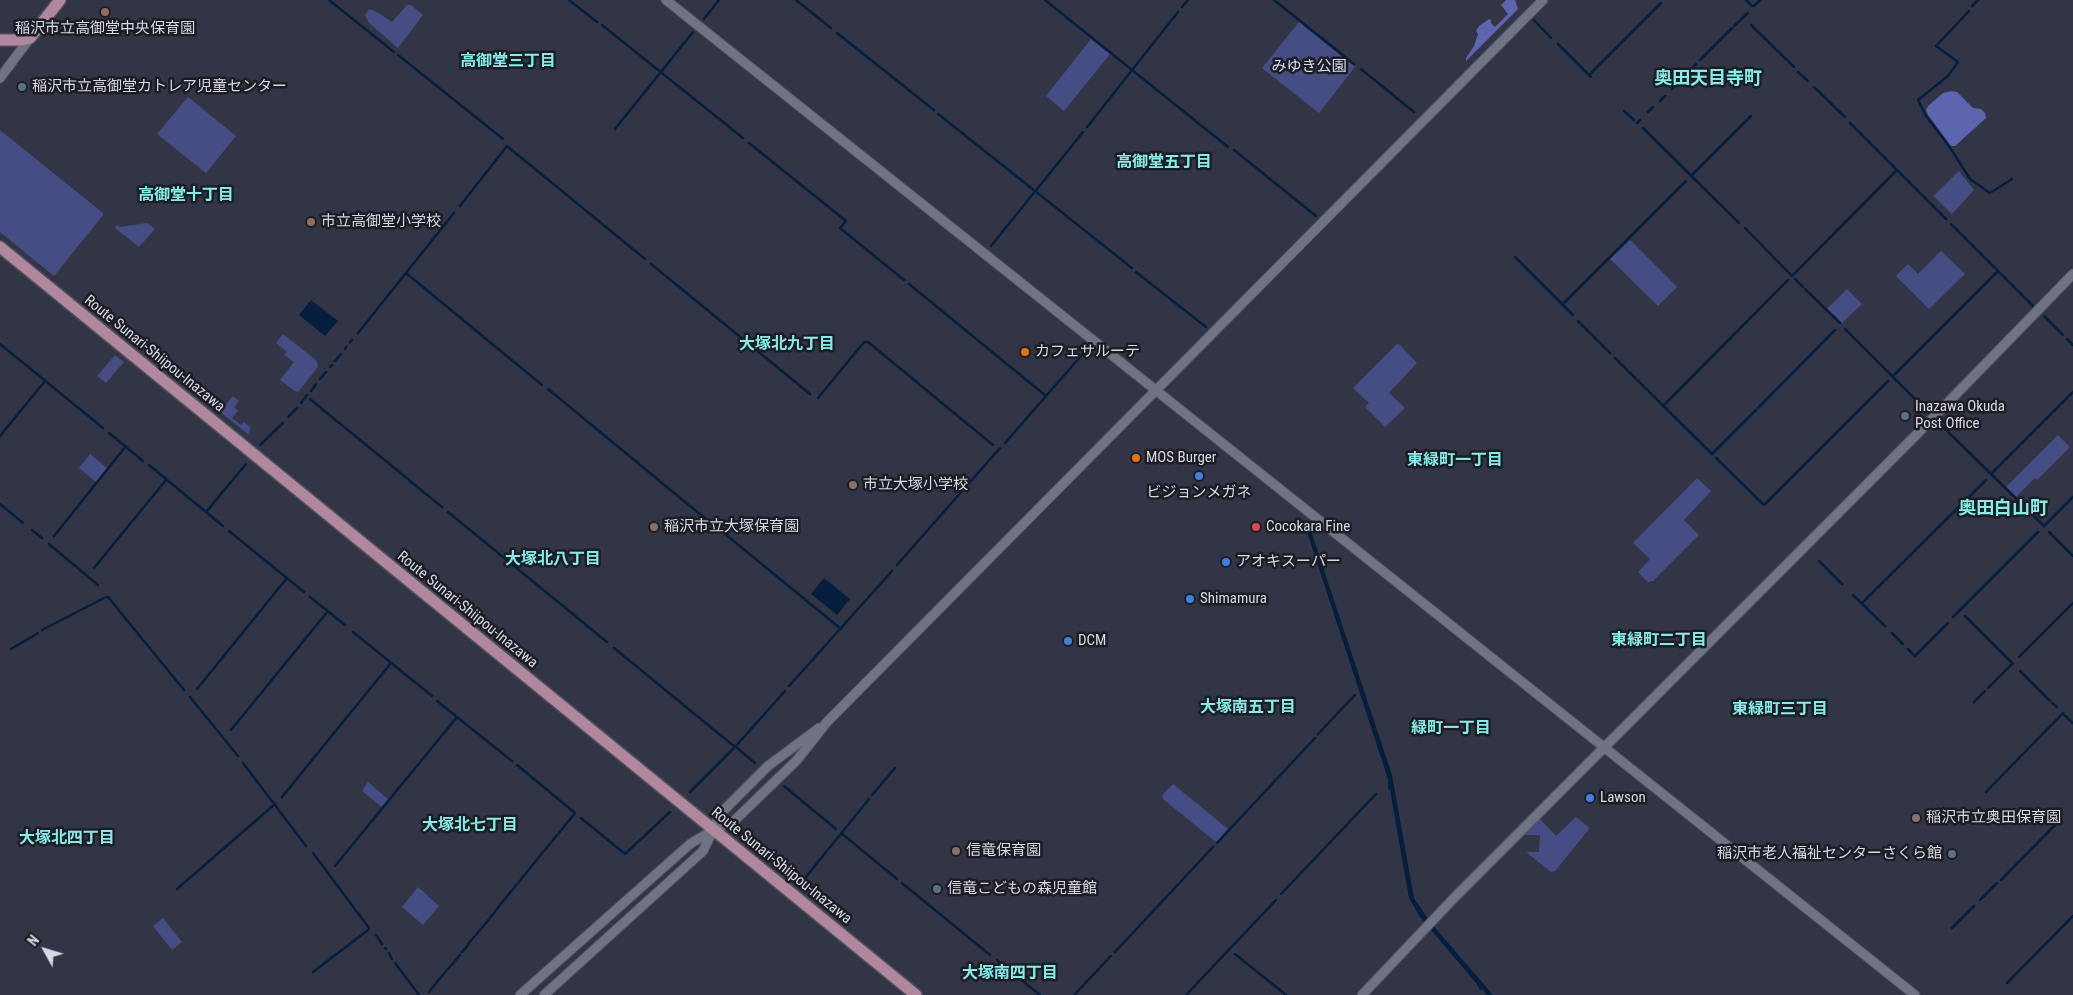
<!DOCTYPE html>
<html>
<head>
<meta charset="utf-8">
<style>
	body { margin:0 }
	#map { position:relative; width:2073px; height:995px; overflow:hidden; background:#323545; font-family:"Roboto Condensed",sans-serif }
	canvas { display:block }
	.north { position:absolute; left:20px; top:925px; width:50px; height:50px; -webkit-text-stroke:4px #1c1d24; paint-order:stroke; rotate:309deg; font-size:14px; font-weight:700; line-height:20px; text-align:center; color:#d6d8e2 }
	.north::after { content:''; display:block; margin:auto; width:18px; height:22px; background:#d6d8e2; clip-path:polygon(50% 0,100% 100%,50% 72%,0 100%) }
</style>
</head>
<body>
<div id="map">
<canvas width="2073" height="995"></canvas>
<div class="north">N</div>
</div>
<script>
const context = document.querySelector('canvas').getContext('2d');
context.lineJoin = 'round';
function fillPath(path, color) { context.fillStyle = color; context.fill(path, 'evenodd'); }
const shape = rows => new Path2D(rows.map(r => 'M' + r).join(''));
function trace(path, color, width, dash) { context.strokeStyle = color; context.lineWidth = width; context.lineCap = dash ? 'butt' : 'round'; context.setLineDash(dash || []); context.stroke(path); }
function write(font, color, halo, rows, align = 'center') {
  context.font = font + ' "Roboto Condensed","Noto Sans JP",sans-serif'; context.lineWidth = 5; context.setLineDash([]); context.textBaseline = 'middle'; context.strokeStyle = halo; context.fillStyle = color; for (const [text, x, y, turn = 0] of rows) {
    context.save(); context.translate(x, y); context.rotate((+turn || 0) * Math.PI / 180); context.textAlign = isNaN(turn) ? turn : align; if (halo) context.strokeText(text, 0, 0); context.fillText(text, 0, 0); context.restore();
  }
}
const green = shape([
	[407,5,411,5,423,15,398,48,369,23,365,15,369,9,377,12,392,22],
	[1299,22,1355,67,1319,113,1262,68],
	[1091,39,1110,54,1064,111,1046,96],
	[188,97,236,136,206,173,157,134],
	[0,130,103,213,103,215,54,276,0,232],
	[1959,171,1974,190,1952,214,1933,196],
	[147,223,155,229,139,247,115,228,117,225,119,227],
	[1630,240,1677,287,1658,306,1610,259],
	[1941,251,1965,274,1929,309,1896,276,1908,264,1918,274],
	[1847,289,1862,304,1842,323,1827,309],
	[283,334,317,361,318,367,298,392,295,391,280,380,294,362,284,355,287,352,276,343],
	[1399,344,1417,363,1389,393,1405,408,1385,427,1365,407,1369,403,1353,388,1396,345],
	[115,355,124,362,106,383,97,376],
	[233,396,239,401,234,407,238,411,232,418,241,425,244,422,251,428,248,434,220,412],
	[2058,435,2070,447,2037,480,2035,478,2016,497,2006,487],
	[90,454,107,468,96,482,79,468],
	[1697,478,1711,491,1684,520,1699,535,1653,581,1648,582,1638,572,1650,559,1633,543],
	[368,782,388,799,382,807,362,791],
	[1173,784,1228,829,1216,842,1163,799,1162,795],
	[1576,817,1590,828,1555,871,1551,872,1526,852,1539,852,1540,835,1524,835,1540,819,1556,836],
	[418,887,439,906,423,925,402,907],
	[163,918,182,942,172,950,153,926]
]);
const forest = shape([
	[1506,0,1515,0,1518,9,1466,61,1466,58,1474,46,1478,34,1476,31,1479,26,1489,19,1491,20,1491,23,1495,27,1508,14,1501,5],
	[1952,91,1957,92,1973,108,1981,109,1985,113,1986,118,1955,146,1951,146,1928,115,1926,110,1928,106,1943,93]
]);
const water = shape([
	[311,300,338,321,325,336,299,315],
	[1311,531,1392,775,1414,898,1431,923,1493,995,1487,995,1482,989,1480,990,1476,983,1420,917,1409,898,1390,790,1388,789,1388,779,1307,532],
	[824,578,850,599,837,615,811,594]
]);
const stream = shape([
	[329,0,394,52],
	[569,0,597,22],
	[796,0,831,28],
	[1045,0,1228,147],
	[1274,0,1354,64],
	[1746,0,1752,6,1754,6,1760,0],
	[1972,6,1978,0],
	[1182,7,1188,0],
	[1969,11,1936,46,1958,62,1948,76,1918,100,1926,116,1949,146,1970,179,1990,193,2012,179],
	[704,19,719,0],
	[1534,20,1551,38],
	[602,25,743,138],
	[1751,25,1794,67],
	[1734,26,1748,13],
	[837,33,934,110],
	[1558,44,1591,77],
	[398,55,503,139],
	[1700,60,1732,28],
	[1361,69,1414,112],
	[1798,72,1808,81],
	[1589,75,1661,3],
	[1686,75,1696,64],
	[1814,87,1845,117],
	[1672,89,1682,78],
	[1660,101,1665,96],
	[1624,111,1634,120],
	[1648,112,1653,107],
	[938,114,1132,268],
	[1637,123,1640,120],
	[1850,123,1946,219],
	[1087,127,1178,12],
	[1643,128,1739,223],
	[615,129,693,32],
	[749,143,846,221,840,228,904,280],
	[1234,150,1316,216],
	[1691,176,1751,116],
	[460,206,507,146,645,259],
	[1951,224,2033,306],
	[1745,228,1791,275],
	[991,246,1083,132],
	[1515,257,1573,315],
	[651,264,810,394],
	[1136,272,1206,327],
	[406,273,542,385],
	[1792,276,1897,170],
	[1795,279,1803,287],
	[909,284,1046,396],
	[1805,289,1840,323],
	[1562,305,1686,181],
	[2044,316,2063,335],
	[1578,321,1610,353],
	[1845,329,1929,413],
	[358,333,454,213],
	[2067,339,2073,345],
	[350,342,352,340],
	[0,344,103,428],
	[345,349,346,347],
	[1615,358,1712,454,1756,410],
	[335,361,341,354],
	[330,367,332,365],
	[1893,376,1998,271],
	[320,379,326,372],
	[548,389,707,520],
	[311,391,316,384],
	[818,398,864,342,868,342,993,445],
	[310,399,442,507],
	[301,403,307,395],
	[1663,406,1788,280],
	[1758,408,1835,330],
	[288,417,297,408],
	[1940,424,2044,526,2073,497],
	[109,433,143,461],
	[0,436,45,381],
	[1005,443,1088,348],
	[260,445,283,423],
	[1716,458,1764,505,1888,381],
	[149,465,223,526],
	[1991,474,2073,392],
	[0,504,23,523],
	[206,512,246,464],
	[448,512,607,642],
	[714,525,841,629],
	[32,530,42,538],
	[229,531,304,592],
	[2049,532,2073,556],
	[54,536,126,446],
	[49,544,98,585],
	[1819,561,1842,584],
	[897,565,1000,448],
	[94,568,166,480],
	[1853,595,1885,626],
	[108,597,184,690],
	[310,597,345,625],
	[1862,603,1986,480],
	[1965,616,2013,664],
	[1953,617,2038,532],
	[42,630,106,597],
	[353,632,432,696],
	[1892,633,1903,644],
	[614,648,735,747],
	[11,649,38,633],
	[1908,649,1915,656,1948,623],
	[2019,657,2073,603],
	[2020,671,2050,701],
	[789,686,892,571],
	[1988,688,2013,663],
	[197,689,287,578],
	[190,697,238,756],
	[437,701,512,761],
	[1974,702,1985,691],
	[2052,703,2057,707],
	[2064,715,2067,717],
	[2068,719,2073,723],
	[231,730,328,611],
	[1318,734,1355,695],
	[736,747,755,763],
	[243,763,306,846],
	[517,765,575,813,559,833],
	[784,786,836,829],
	[690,792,735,747,785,691],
	[1986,792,2063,713],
	[872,795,895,768],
	[282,797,391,663],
	[581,818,625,854,670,812],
	[841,833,897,879],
	[1217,843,1315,738],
	[544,851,557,835],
	[313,853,369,928],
	[335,866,457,717],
	[2001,880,2056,824],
	[519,882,543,852],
	[801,883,869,799],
	[902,883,990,955],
	[177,889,275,804],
	[1281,894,1376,794],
	[1980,900,1997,883],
	[496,910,517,884],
	[1952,928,1974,906],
	[376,935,382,944],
	[476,935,495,912],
	[468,944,474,937],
	[385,948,386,949],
	[462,952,468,945],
	[1115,952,1213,847],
	[389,953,392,959],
	[1235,954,1286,995],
	[997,960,1040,995],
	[395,963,419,995],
	[448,969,460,955],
	[313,972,368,930],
	[2007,983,2073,916],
	[429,992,446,971],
	[1074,995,1111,956],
	[1186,995,1276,900]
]);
const minor = shape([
	[666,0,1915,995],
	[0,78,30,38],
	[520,995,690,844,713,830,719,815,768,766,819,728],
	[544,995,703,851,713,830,734,821,797,760,827,722,1543,0],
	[1362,995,1454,898,1931,420,2073,274]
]);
const major = shape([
	[0,40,21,40,30,38,60,0],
	[0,247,916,995]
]);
const markers = [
	[105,12,5,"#8d6e63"],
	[22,87,5,"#5c6f8a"],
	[311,222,5,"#8d6e63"],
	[1025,352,5,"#e8710a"],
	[1905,416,5,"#5c6f8a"],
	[1136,458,5,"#e8710a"],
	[1199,476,5,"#3f7fe0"],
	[853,485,5,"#8d6e63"],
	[654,527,5,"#8d6e63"],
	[1256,527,5,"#e0444e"],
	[1226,562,5,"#3f7fe0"],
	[1190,599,5,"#3f7fe0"],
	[1068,641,5,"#3f7fe0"],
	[1590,798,5,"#3f7fe0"],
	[1916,818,5,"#8d6e63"],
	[956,851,5,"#8d6e63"],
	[1952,854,5,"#5c6f8a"],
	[937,889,5,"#5c6f8a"]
];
const poiNames = [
	["稲沢市立高御堂中央保育園",105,29,"center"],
	["稲沢市立高御堂カトレア児童センター",32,87],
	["市立高御堂小学校",321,222],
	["カフェサルーテ",1035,352],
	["Inazawa Okuda",1915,407],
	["Post Office",1915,424],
	["MOS Burger",1146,458],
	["市立大塚小学校",863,485],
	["ビジョンメガネ",1199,493,"center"],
	["稲沢市立大塚保育園",664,527],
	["Cocokara Fine",1266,527],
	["アオキスーパー",1236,562],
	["Shimamura",1200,599],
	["DCM",1078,641],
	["Lawson",1600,798],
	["稲沢市立奥田保育園",1926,818],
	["信竜保育園",966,851],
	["稲沢市老人福祉センターさくら館",1942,854,"right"],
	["信竜こどもの森児童館",947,889]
];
const parkNames = [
	["みゆき公園",1309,67]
];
const streetNames = [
	["Route Sunari-Shiipou-Inazawa",154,354,39],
	["Route Sunari-Shiipou-Inazawa",467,610,39],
	["Route Sunari-Shiipou-Inazawa",781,866,39]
];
const neighbourhoodNames = [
	["高御堂三丁目",508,62],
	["高御堂五丁目",1164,163],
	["高御堂十丁目",186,196],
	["大塚北九丁目",787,345],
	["東緑町一丁目",1455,461],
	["大塚北八丁目",553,560],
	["東緑町二丁目",1659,641],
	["大塚南五丁目",1248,708],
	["東緑町三丁目",1780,710],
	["緑町一丁目",1451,729],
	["大塚北七丁目",470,826],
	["大塚北四丁目",67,839],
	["大塚南四丁目",1010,974]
];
const quarterNames = [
	["奥田天目寺町",1708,79],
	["奥田白山町",2003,509]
];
fillPath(green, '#464d85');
fillPath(forest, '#5c65ae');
fillPath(water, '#051e3e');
trace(stream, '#051e3e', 2.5);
trace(minor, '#4f515e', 11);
trace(major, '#4f515e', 14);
trace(minor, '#6f7384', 9);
trace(major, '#b1879e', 11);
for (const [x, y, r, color] of markers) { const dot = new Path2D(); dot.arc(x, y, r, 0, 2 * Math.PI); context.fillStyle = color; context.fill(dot); trace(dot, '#1c1d24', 2); }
write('15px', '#d6d8e2', '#1c1d24', poiNames, 'left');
write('15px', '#d8dcf1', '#1c1d24', parkNames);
write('15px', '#d6d8e2', '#1c1d24', streetNames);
write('bold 16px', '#81ede8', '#1c1d24', neighbourhoodNames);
write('bold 18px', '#81ede8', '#1c1d24', quarterNames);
</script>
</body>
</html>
